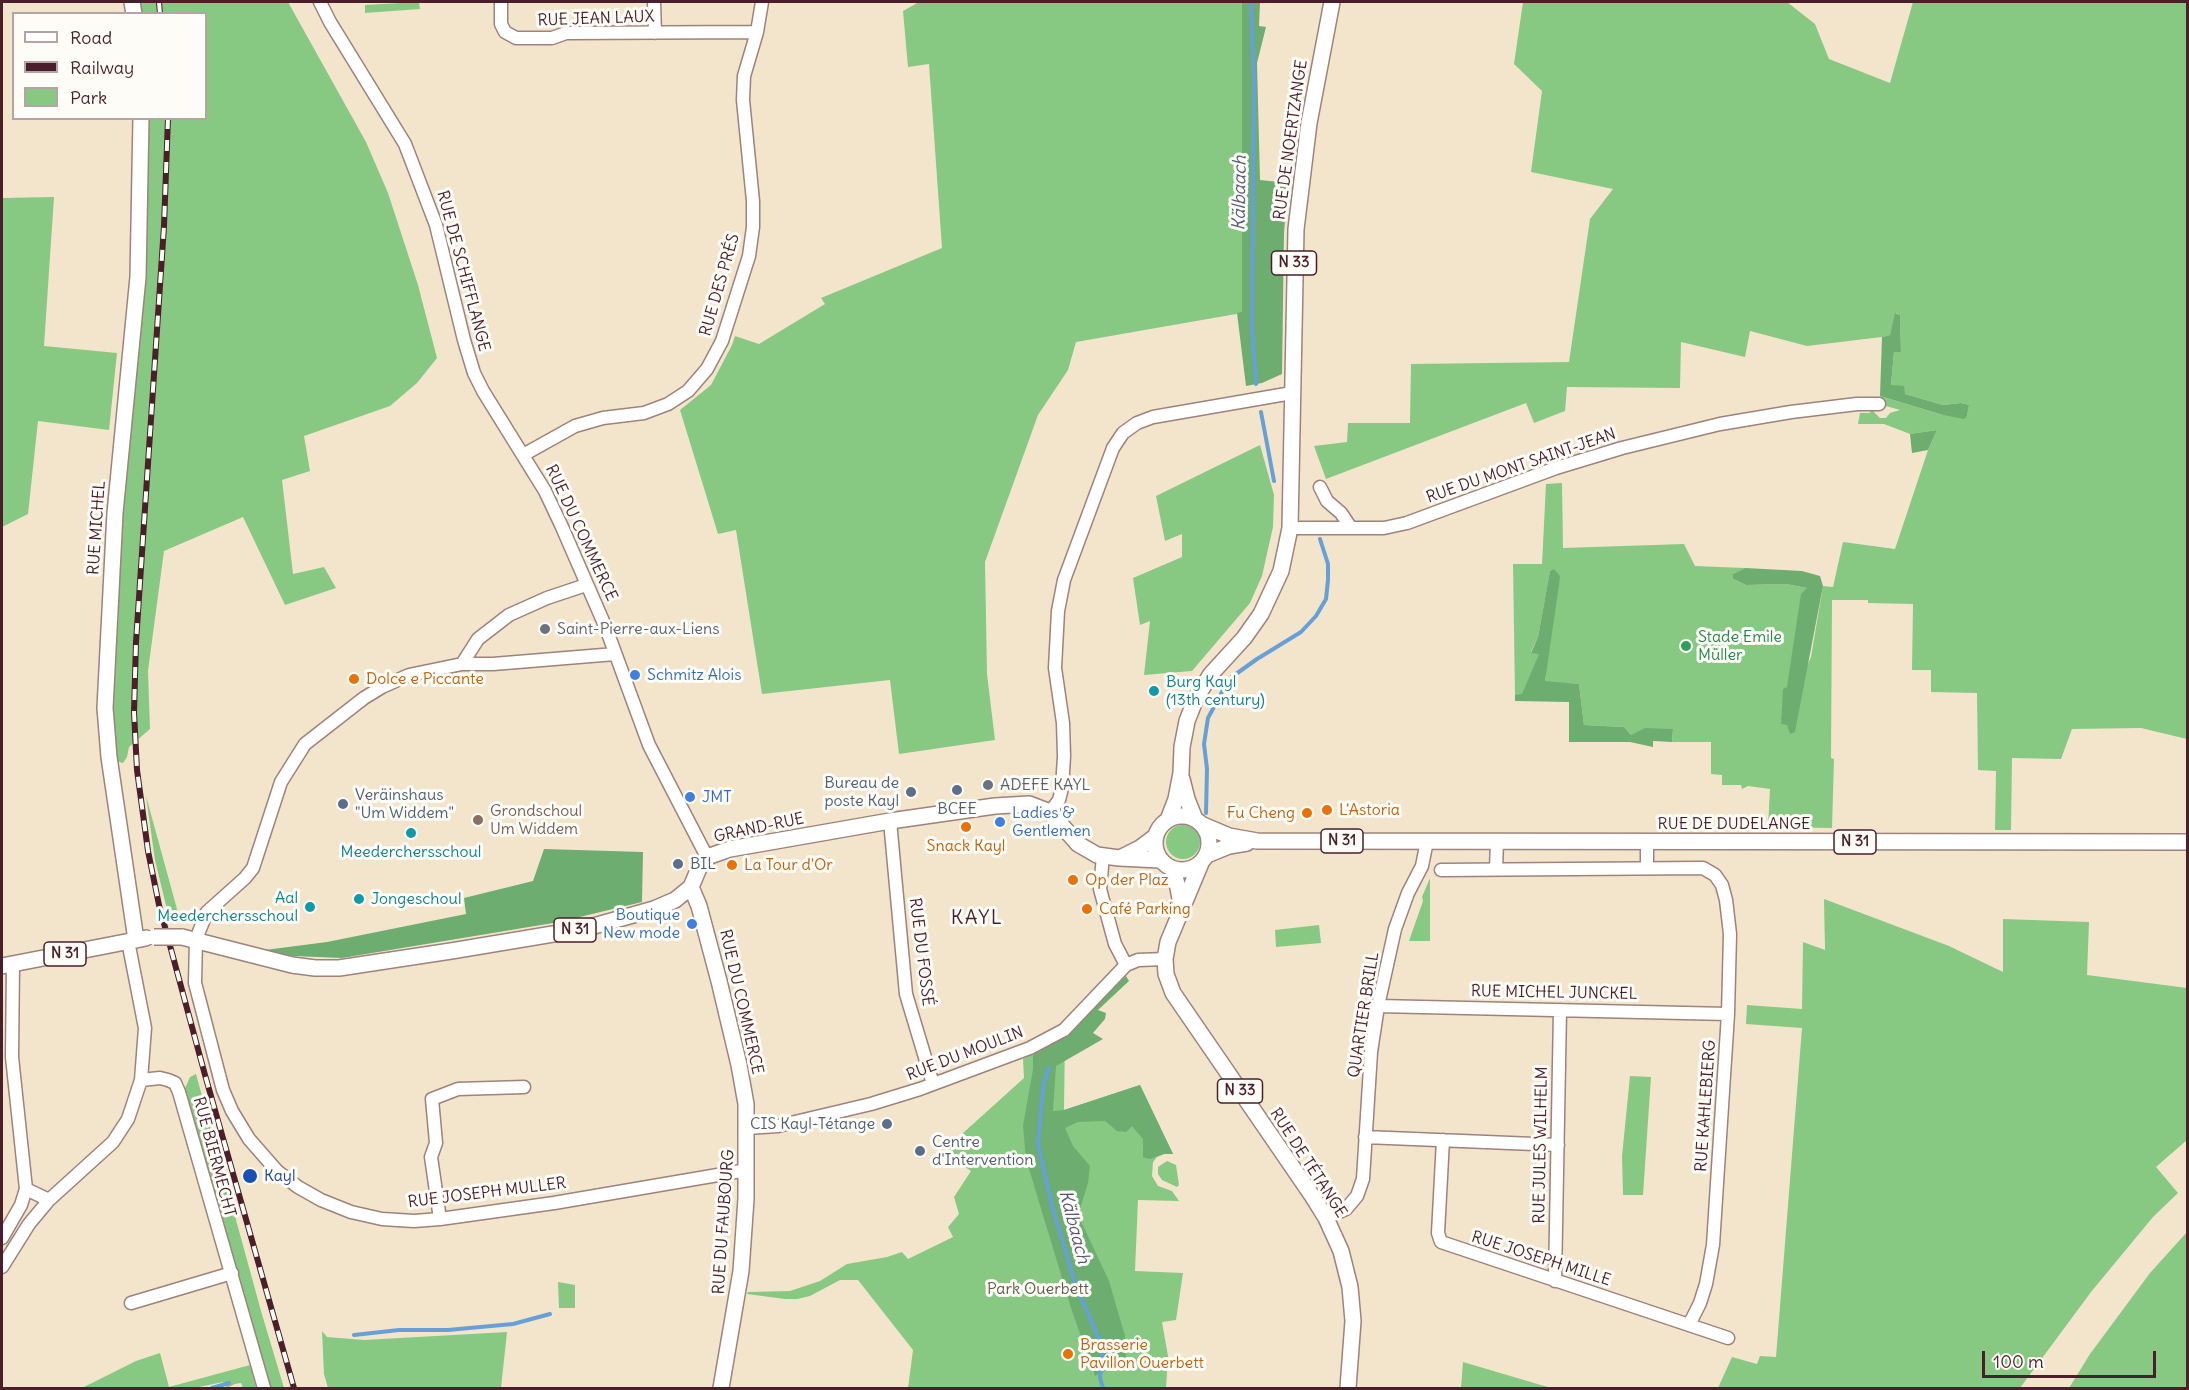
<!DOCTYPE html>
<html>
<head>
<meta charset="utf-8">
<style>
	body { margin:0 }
	#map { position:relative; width:2189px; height:1390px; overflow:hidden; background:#f3e5cc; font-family:Delius,sans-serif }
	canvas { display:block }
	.frame { position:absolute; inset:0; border:3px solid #4a1f2b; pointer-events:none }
	.legend { position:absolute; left:12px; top:12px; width:195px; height:108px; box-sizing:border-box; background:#fdfcf7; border:2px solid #b5a4a5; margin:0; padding:8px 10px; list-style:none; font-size:18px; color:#4a1f2b }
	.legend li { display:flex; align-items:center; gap:12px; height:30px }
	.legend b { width:30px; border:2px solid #b5a4a5 }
	.scale { position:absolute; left:1982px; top:1351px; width:174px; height:27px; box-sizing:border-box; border:3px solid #4a1f2b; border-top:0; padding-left:8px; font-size:18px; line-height:21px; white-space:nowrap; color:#4a1f2b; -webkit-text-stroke:4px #fdfcf7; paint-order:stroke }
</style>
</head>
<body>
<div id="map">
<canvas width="2189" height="1390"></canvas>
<div class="frame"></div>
<ul class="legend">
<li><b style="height:8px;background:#fff"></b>Road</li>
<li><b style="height:8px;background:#4a1f2b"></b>Railway</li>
<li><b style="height:16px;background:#87c982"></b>Park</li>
</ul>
<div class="scale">100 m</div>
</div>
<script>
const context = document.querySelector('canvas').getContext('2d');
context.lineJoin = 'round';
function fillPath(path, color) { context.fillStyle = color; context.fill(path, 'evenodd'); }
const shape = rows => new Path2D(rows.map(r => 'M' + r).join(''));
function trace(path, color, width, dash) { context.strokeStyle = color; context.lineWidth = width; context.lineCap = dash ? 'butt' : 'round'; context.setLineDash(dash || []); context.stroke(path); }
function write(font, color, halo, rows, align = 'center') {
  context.font = font + ' Delius,sans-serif'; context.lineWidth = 6; context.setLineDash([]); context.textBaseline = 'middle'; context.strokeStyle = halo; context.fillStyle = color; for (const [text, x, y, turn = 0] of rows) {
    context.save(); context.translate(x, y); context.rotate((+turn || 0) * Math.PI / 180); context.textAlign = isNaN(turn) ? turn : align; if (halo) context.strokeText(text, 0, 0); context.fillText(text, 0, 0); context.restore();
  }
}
const green = shape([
	[137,2,288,2,366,142,388,193,418,285,437,358,417,383,390,406,304,436,310,471,282,480,293,574,324,567,336,588,285,605,243,517,164,551,148,671,150,729,129,747,127,757,123,763,115,761,110,716,144,119,206,118,206,14,139,13],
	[419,2,420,9,365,13,365,5],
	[919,2,1242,2,1242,313,1076,342,1068,370,1038,415,985,562,987,674,995,740,899,754,890,680,762,694,736,530,718,534,680,410,711,385,732,345,735,336,759,344,825,304,821,298,942,248,929,64,908,67,903,11],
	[1523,2,1787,2,1815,24,1829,59,1890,83,1913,2,2187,2,2187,739,2141,728,2072,729,2061,759,2012,758,2011,830,1995,830,1996,771,1978,770,1977,693,1931,692,1931,670,1912,670,1913,604,1868,603,1868,600,1832,600,1831,758,1834,759,1832,828,1768,827,1770,789,1748,786,1742,789,1741,785,1722,785,1722,775,1711,774,1711,742,1672,742,1673,730,1631,735,1624,727,1584,725,1579,684,1545,682,1554,569,1550,572,1538,637,1531,652,1540,653,1522,695,1515,695,1513,564,1542,564,1546,484,1562,483,1563,548,1684,544,1695,566,1745,568,1733,574,1733,579,1746,585,1786,584,1807,588,1781,724,1811,657,1823,586,1833,587,1843,542,1895,549,1928,450,1937,430,1910,434,1884,424,1858,424,1860,413,1870,413,1871,409,1880,418,1886,418,1890,413,1900,410,1879,404,1880,396,1943,415,1967,416,1969,405,1961,403,1943,405,1905,394,1891,385,1894,352,1901,352,1900,315,1896,313,1890,335,1882,337,1807,346,1750,331,1745,357,1681,342,1680,388,1567,387,1565,411,1534,423,1526,403,1326,479,1314,446,1347,442,1348,423,1410,423,1411,364,1569,362,1590,219,1613,189,1531,172,1542,91,1514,64],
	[54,197,44,346,117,353,109,430,38,421,28,514,2,527,2,198],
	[1260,445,1274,495,1273,527,1262,576,1250,603,1192,671,1144,675,1150,621,1140,625,1133,578,1182,557,1182,534,1165,541,1156,496],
	[146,796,180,920,170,922,155,860],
	'1166 842a17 17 0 1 1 34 0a17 17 0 1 1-34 0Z',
	[1430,878,1430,941,1409,941,1423,901,1422,897],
	[1824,899,1949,946,2003,972,2003,919,2089,922,2087,975,2187,988,2187,1140,2156,1167,2178,1193,2153,1217,2091,1292,2020,1388,1718,1388,1732,1357,1757,1364,1760,1356,1776,1357,1802,1028,1746,1024,1747,1005,1802,1009,1803,942,1825,950],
	[1319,925,1321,943,1276,947,1275,930],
	[1065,1036,1064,1110,1140,1085,1173,1154,1164,1154,1157,1157,1153,1162,1152,1176,1158,1186,1172,1191,1179,1201,1138,1200,1135,1271,1183,1273,1176,1320,1162,1322,1168,1356,1166,1388,908,1388,913,1350,858,1280,840,1280,810,1296,797,1299,785,1299,747,1294,748,1292,790,1291,820,1281,847,1264,887,1257,902,1252,908,1259,953,1237,948,1227,959,1214,954,1197,971,1171,942,1152,1024,1078,1023,1059],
	[196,1074,261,1311,284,1388,270,1388,249,1311,243,1298,184,1091,190,1077],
	[1630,1076,1651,1077,1643,1195,1623,1195,1622,1156],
	[1167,1161,1176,1165,1179,1185,1177,1187,1162,1180,1158,1174,1158,1167],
	[2187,1232,2187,1388,2069,1388,2090,1354,2150,1273],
	[558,1282,575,1285,575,1308,559,1308],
	[322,1331,327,1337,364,1340,507,1332,501,1388,328,1388,324,1374],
	[160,1353,169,1387,250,1365,256,1388,243,1388,241,1383,235,1384,227,1388,223,1382,194,1388,82,1388,136,1361],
	[1463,1362,1551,1388,1461,1388]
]);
const forest = shape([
	[1242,2,1260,2,1259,26,1266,27,1257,63,1260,180,1288,183,1284,233,1282,374,1262,383,1246,386,1237,313,1242,312],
	[1895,313,1900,315,1901,352,1894,352,1891,385,1904,386,1905,394,1943,405,1961,403,1969,405,1967,416,1964,419,1943,415,1880,396,1882,337,1890,335],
	[1937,430,1928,450,1912,453,1910,434],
	[1745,568,1802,571,1820,576,1823,586,1795,732,1790,734,1787,725,1781,724,1783,689,1787,687,1801,594,1807,588,1786,584,1746,585,1733,579,1733,574],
	[1554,569,1560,576,1559,585,1545,681,1579,684,1584,725,1624,727,1631,735,1645,728,1673,729,1672,742,1653,741,1653,747,1630,742,1569,742,1569,702,1515,701,1515,695,1522,694,1539,654,1531,653,1538,637,1550,571],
	[544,849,643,852,642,902,559,922,342,958,293,956,265,950,327,942,466,914,464,898,533,881],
	[1126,976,1129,981,1098,1010,1106,1013,1105,1019,1093,1033,1103,1039,1056,1066,1053,1111,1064,1110,1140,1085,1173,1154,1164,1154,1150,1159,1143,1157,1143,1139,1132,1126,1126,1132,1117,1131,1105,1121,1078,1122,1065,1128,1073,1146,1090,1166,1088,1183,1078,1215,1109,1281,1125,1336,1126,1360,1095,1376,1072,1311,1026,1159,1023,1126,1033,1069,1033,1055,1065,1036]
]);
const stream = shape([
	[1251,2,1254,82,1252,328,1256,384],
	[1261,412,1274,481],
	[1206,813,1207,769,1204,744,1208,718,1229,679,1257,659,1301,632,1316,616,1326,599,1328,580,1328,564,1320,539],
	[1049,1068,1043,1086,1038,1144,1052,1206,1076,1286,1103,1348,1100,1378,1103,1388],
	[354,1335,399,1330,448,1330,513,1324,550,1314],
	[212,1388,229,1383]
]);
const minor = shape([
	[320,2,330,22,405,144,436,225,464,340,474,373,483,391,545,491,562,527,606,628,649,745,707,857],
	[501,2,501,24,505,32,516,38,552,38,566,33,757,32],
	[654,2,655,33],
	[523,455,575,426,603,418,644,413,668,404,688,391,707,369,722,341,749,256,753,227,753,201,743,100,744,76,757,32,762,2],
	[1320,487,1327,501,1341,513,1351,528],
	[1290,528,1384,528,1407,523,1556,468,1622,448,1720,424,1791,412,1857,404,1879,404],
	[615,654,493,664,462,664,409,675,382,687,364,698,305,744,281,782,253,868,245,878,207,912,196,939,195,983,223,1090,232,1111,249,1139,277,1171,298,1187,321,1200,351,1212,382,1219,414,1221,440,1219,554,1203,747,1170],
	[462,664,478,639,509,615,547,598,586,585],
	[1050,812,1059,800,1062,788,1064,756,1063,723,1055,668,1058,611,1064,580,1113,448,1123,433,1137,423,1153,417,1292,393],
	[890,821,906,994,933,1084],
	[1647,841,1647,868],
	[1103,856,1100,889,1115,944,1126,965],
	[1496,869,1497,841],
	[1441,870,1703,868,1715,875,1722,885,1726,900,1730,934,1728,1014,1713,1245,1706,1284,1700,1303,1689,1325],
	[1378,1006,1728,1014],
	[141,1080,160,1078,168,1080,175,1083,179,1092,264,1388],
	[747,1128,778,1126,871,1104,920,1089,1030,1048,1064,1030,1126,965,1138,960,1165,959],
	[1365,1137,1558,1145],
	[1443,1140,1438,1233,1441,1242,1728,1338],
	[26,1189,49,1200],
	[1326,1218,1346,1209,1357,1196,1363,1179,1371,1052,1378,1006,1395,929,1408,893,1422,866,1427,841],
	[440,1219,431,1157,436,1143,432,1099,458,1089,524,1087],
	[2,1238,21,1205,26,1189,12,1057,13,964],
	[2,1267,29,1224,49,1200,113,1142,128,1119,141,1080,145,1028,128,941],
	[1555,1281,1560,1010],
	[131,1303,232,1273]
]);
const major = shape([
	[132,2,134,14],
	[1182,779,1187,799,1195,819],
	'1155 843a27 27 0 1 1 54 0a27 27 0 1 1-54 0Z',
	[1168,820,1176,799,1181,773,1182,747,1187,721,1196,698,1211,674,1244,638,1261,614,1281,571,1290,528,1296,229,1309,123,1332,2],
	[1203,825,1229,836,1257,841,2188,842],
	[1207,855,1229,846,1247,843],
	[1120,858,1140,848,1156,836],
	[1201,863,1168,942,1165,959,1166,974,1173,993,1313,1197,1326,1218,1341,1251,1350,1287,1353,1321,1348,1388],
	[1173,869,1178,888,1182,910],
	[691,887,699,906,719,981,739,1065,746,1104,746,1199,741,1271,721,1388],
	[182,937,292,965,315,968,339,968,451,951,583,929,654,909,675,900,691,887,699,868,707,857,730,849,890,821,995,806,1029,804,1050,812,1078,844,1097,855,1119,858,1160,860],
	[136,940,109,757,105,708,115,513,138,277,141,118],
	[2,966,146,938]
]);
const rail = shape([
	[159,2,160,14],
	[168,118,164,226,136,642,134,712,137,770,148,851,159,905,205,1075,294,1388]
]);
const majorBridge = shape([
	[154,937,182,937]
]);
const markers = [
	[545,629,6,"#6b7280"],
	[1686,646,6,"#2e9e5b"],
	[635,675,6,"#3f7fe0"],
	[354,679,6,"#e8710a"],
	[1154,691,6,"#0f9aa8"],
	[988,785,6,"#6b7280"],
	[957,790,6,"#5c6f8a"],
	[911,792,6,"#5c6f8a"],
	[690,797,6,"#3f7fe0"],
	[343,804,6,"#5c6f8a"],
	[1327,810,6,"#e8710a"],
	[1307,813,6,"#e8710a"],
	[478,820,6,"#8d6e63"],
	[1000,822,6,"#3f7fe0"],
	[966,827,6,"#e8710a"],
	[411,833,6,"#0f9aa8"],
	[678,864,6,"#5c6f8a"],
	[732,865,6,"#e8710a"],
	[1073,880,6,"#e8710a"],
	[359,899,6,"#0f9aa8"],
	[310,907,6,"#0f9aa8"],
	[1087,909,6,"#e8710a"],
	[692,924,6,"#3f7fe0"],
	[887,1124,6,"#5c6f8a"],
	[920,1151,6,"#5c6f8a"],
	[250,1176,8,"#1a4fb4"],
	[1068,1354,6,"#e8710a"]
];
const shields = [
	[1294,263,45],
	[1342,841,42],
	[1855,842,42],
	[575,930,42],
	[65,954,42],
	[1240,1091,45]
];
const shieldNames = [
	["N 33",1294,263],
	["N 31",1342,841],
	["N 31",1855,842],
	["N 31",575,930],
	["N 31",65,954],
	["N 33",1240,1091]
];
const streetNames = [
	["RUE JEAN LAUX",596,19,-2],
	["RUE DE NOERTZANGE",1291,140,-82],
	["RUE DE SCHIFFLANGE",463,271,75],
	["RUE DES PRÉS",720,285,-74],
	["RUE DU MONT SAINT-JEAN",1521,466,-19],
	["RUE MICHEL",97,528,-86],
	["RUE DU COMMERCE",581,533,65],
	["RUE DE DUDELANGE",1734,824],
	["GRAND-RUE",759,828,-12],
	["RUE DU FOSSÉ",921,952,83],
	["RUE MICHEL JUNCKEL",1554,993,1],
	["RUE DU COMMERCE",741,1002,77],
	["QUARTIER BRILL",1364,1015,-81],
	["RUE DU MOULIN",965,1054,-21],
	["RUE KAHLEBIERG",1706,1106,-86],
	["RUE JULES WILHELM",1541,1145,-89],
	["RUE BIERMECHT",214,1157,75],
	["RUE DE TÉTANGE",1308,1163,57],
	["RUE JOSEPH MULLER",487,1193,-7],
	["RUE DU FAUBOURG",724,1222,-86],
	["RUE JOSEPH MILLE",1541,1259,18]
];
const worshipNames = [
	["Saint-Pierre-aux-Liens",557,629],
	["ADEFE KAYL",1000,785]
];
const leisureNames = [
	["Stade Emile",1698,637],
	["Müller",1698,655]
];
const shopNames = [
	["Schmitz Alois",647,675],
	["JMT",702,797],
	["Ladies &",1012,813],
	["Gentlemen",1012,831],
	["Boutique",680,915,"right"],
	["New mode",680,933,"right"]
];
const foodNames = [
	["Dolce e Piccante",366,679],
	["L'Astoria",1339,810],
	["Fu Cheng",1295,813,"right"],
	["Snack Kayl",966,846,"center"],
	["La Tour d'Or",744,865],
	["Op der Plaz",1085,880],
	["Café Parking",1099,909],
	["Brasserie",1080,1345],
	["Pavillon Ouerbett",1080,1363]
];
const cultureNames = [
	["Burg Kayl",1166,682],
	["(13th century)",1166,700],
	["Meederchersschoul",411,852,"center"],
	["Aal",298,898,"right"],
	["Meederchersschoul",298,916,"right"],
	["Jongeschoul",371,899]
];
const serviceNames = [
	["Bureau de",899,783,"right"],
	["poste Kayl",899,801,"right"],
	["Veräinshaus",355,795],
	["\"Um Widdem\"",355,813],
	["BCEE",957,809,"center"],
	["BIL",690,864],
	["CIS Kayl-Tétange",875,1124,"right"],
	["Centre",932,1142],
	["d'Intervention",932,1160]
];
const educationNames = [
	["Grondschoul",490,811],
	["Um Widdem",490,829]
];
const transitNames = [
	["Kayl",264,1176]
];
const parkNames = [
	["Park Ouerbett",1038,1289]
];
const waterNames = [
	["Kälbaach",1240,193,-89],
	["Kälbaach",1074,1227,75]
];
const quarterNames = [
	["KAYL",977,918]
];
fillPath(green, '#87c982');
fillPath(forest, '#6dad70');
trace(stream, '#67a0d6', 4);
trace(minor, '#9e827c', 15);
trace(major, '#9e827c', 18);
trace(minor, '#fff', 12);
trace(major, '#fff', 15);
trace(rail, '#4a1f2b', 6);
trace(rail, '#fdfcf7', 4, [11]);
trace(majorBridge, '#9e827c', 18, []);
trace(majorBridge, '#fff', 15);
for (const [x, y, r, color] of markers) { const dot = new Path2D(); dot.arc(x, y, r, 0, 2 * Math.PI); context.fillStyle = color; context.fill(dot); trace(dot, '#fdfcf7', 2); }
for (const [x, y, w] of shields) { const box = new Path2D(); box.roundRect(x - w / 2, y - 12, w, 24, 4.5); context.fillStyle = '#fdfcf7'; context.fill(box); trace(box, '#4a1f2b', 1.5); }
write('bold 15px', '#4a1f2b', null, shieldNames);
write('16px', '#4a1f2b', '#fdfcf7', streetNames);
write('16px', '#5b616d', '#fdfcf7', worshipNames, 'left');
write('16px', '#27864d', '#fdfcf7', leisureNames, 'left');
write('16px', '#366cbe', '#fdfcf7', shopNames, 'left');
write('16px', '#c56008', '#fdfcf7', foodNames, 'left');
write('16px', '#0d838f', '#fdfcf7', cultureNames, 'left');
write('16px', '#4e5e75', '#fdfcf7', serviceNames, 'left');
write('16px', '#785e54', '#fdfcf7', educationNames, 'left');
write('16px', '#164399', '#fdfcf7', transitNames, 'left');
write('16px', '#5f5a49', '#fdfcf7', parkNames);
write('italic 18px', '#575978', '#fdfcf7', waterNames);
context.letterSpacing = '1.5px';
write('20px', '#4a1f2b', '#fdfcf7', quarterNames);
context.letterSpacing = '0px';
</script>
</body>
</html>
